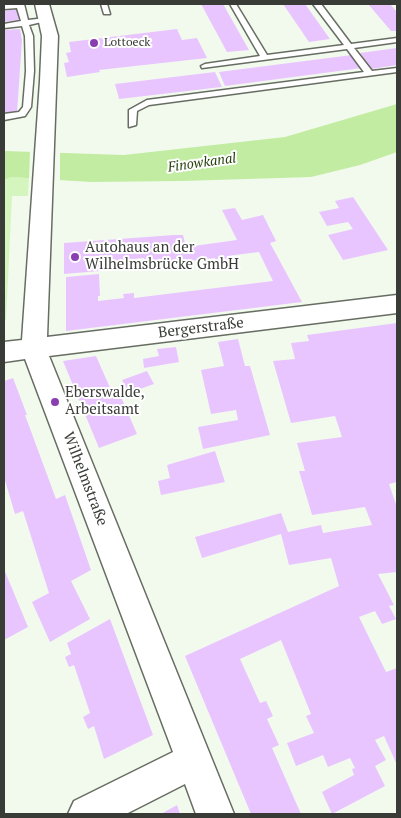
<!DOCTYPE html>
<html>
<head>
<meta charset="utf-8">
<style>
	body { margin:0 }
	#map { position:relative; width:401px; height:818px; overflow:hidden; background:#f2faee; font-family:"PT Serif",serif }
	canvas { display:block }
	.frame { position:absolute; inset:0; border:5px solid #383b36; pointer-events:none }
</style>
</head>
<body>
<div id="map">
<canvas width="401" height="818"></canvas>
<div class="frame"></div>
</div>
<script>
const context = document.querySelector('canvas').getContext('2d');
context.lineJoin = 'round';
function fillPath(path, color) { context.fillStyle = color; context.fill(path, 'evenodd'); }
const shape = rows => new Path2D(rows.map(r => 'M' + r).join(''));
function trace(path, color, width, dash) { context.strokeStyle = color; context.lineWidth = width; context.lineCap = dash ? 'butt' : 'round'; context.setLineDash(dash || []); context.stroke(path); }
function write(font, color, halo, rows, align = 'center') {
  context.font = font + ' "PT Serif",serif'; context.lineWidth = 4; context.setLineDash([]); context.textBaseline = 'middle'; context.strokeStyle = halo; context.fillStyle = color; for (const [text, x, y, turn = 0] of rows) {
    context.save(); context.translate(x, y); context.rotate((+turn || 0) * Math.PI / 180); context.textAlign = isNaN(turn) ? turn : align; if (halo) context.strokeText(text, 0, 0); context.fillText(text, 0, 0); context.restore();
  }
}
const green = shape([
	[11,177,29,178,28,196,12,196,6,320,4,321,4,180]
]);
const water = shape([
	[397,104,397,152,360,165,311,177,182,181,91,182,11,177,4,180,4,151,124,155,285,137]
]);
const pier = shape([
	[30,149,60,150,60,182,29,181]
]);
const building = shape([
	[201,4,223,4,249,50,227,52],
	[283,4,305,4,330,39,309,42],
	[368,4,390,4,397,12,397,31,391,31],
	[17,9,19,20,4,22,4,11],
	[20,29,22,40,17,113,4,114,4,30],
	[177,29,182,40,197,38,207,58,99,70,100,72,67,77,64,63,69,62,66,53,71,52,69,42],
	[397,48,397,65,371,69,360,53],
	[352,55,362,68,225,86,219,72],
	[215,72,222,87,119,99,115,84],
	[353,197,388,250,343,260,328,235,353,229,348,222,327,226,319,212,339,208,335,201],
	[235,208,242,220,263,215,276,241,270,243,302,302,66,331,66,277,99,274,100,296,98,296,98,301,124,298,123,294,134,293,134,298,273,281,259,252,227,256,232,268,220,270,215,258,145,266,144,258,110,261,111,270,64,274,64,243,174,235,183,235,186,247,237,240,222,210],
	[397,323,397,482,389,484,397,507,397,572,378,574,394,605,389,606,396,619,382,624,375,611,359,617,386,672,397,668,397,765,384,736,375,740,386,760,375,766,385,786,332,814,322,792,354,775,352,769,355,768,350,758,328,767,323,755,296,766,287,743,314,733,306,716,311,714,281,640,240,659,260,703,266,701,273,716,267,719,279,745,272,748,301,814,251,814,185,656,339,586,331,558,289,565,281,534,202,558,195,537,281,513,288,532,321,525,323,533,372,525,365,507,312,515,299,471,305,471,297,443,342,437,335,416,291,423,273,361,295,359,291,343,309,341,307,335],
	[238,339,245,366,250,366,270,435,203,449,198,427,238,420,236,410,211,414,201,370,224,366,218,342],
	[176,347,179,362,144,368,143,359,159,356,157,349],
	[96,356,115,399,121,397,137,434,99,448,63,361],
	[147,371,154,384,129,393,122,380],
	[13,378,27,415,25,415,56,499,65,495,91,570,71,581,90,619,50,642,32,602,49,593,23,511,15,514,4,477,4,381],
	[215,451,225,482,161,495,158,481,170,478,167,465],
	[4,569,28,627,4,640],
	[110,619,153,735,104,759,94,726,88,729,83,717,90,713,74,665,69,667,65,657,71,654,67,643],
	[177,805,180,814,161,814]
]);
const service = shape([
	[24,4,28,20,46,18,50,20,29,25,33,36,34,71,31,107,25,116,4,120,4,114,19,112,23,107,26,71,25,36,22,26,4,28,4,24,21,21,17,8,4,9,4,5,24,4],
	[101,4,107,4,110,14,104,14,101,4],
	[230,4,236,4,267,55,344,45,313,4,321,4,351,44,397,38,397,42,354,48,372,71,397,68,397,72,149,105,137,111,136,125,129,127,129,110,147,100,364,72,347,49,202,68,201,66,205,64,260,56,230,4]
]);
const minor = shape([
	[35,4,49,4,58,36,47,337,397,295,397,313,49,356,234,814,196,814,185,784,126,814,68,814,74,801,173,752,25,359,4,362,4,342,22,340,40,81,42,36,35,4]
]);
const markers = [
	[94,43,5,"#8a3fb0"],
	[75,257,5,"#8a3fb0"],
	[55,402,5,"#8a3fb0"]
];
const farPoinames = [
	["Lottoeck",104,43]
];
const farWaternames = [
	["Finowkanal",202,163,-8]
];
const poiNames = [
	["Autohaus an der",85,248],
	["Wilhelmsbrücke GmbH",85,265],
	["Eberswalde,",65,393],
	["Arbeitsamt",65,410]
];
const streetNames = [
	["Bergerstraße",201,328,-7],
	["Wilhelmstraße",85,479,69]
];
fillPath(green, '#d5f5be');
fillPath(water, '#c1eca1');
fillPath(pier, '#f2faee');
fillPath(building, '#e9c5ff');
trace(service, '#676d62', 3);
trace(minor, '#676d62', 3);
fillPath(service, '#fff');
fillPath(minor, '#fff');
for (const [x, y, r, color] of markers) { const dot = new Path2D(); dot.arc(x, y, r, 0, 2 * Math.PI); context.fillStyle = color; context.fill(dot); trace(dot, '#fff', 2); }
write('12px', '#383b36', '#fff', farPoinames, 'left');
write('italic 14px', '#27420d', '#fff', farWaternames);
write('15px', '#383b36', '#fff', poiNames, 'left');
write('15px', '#383b36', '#fff', streetNames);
</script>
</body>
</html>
